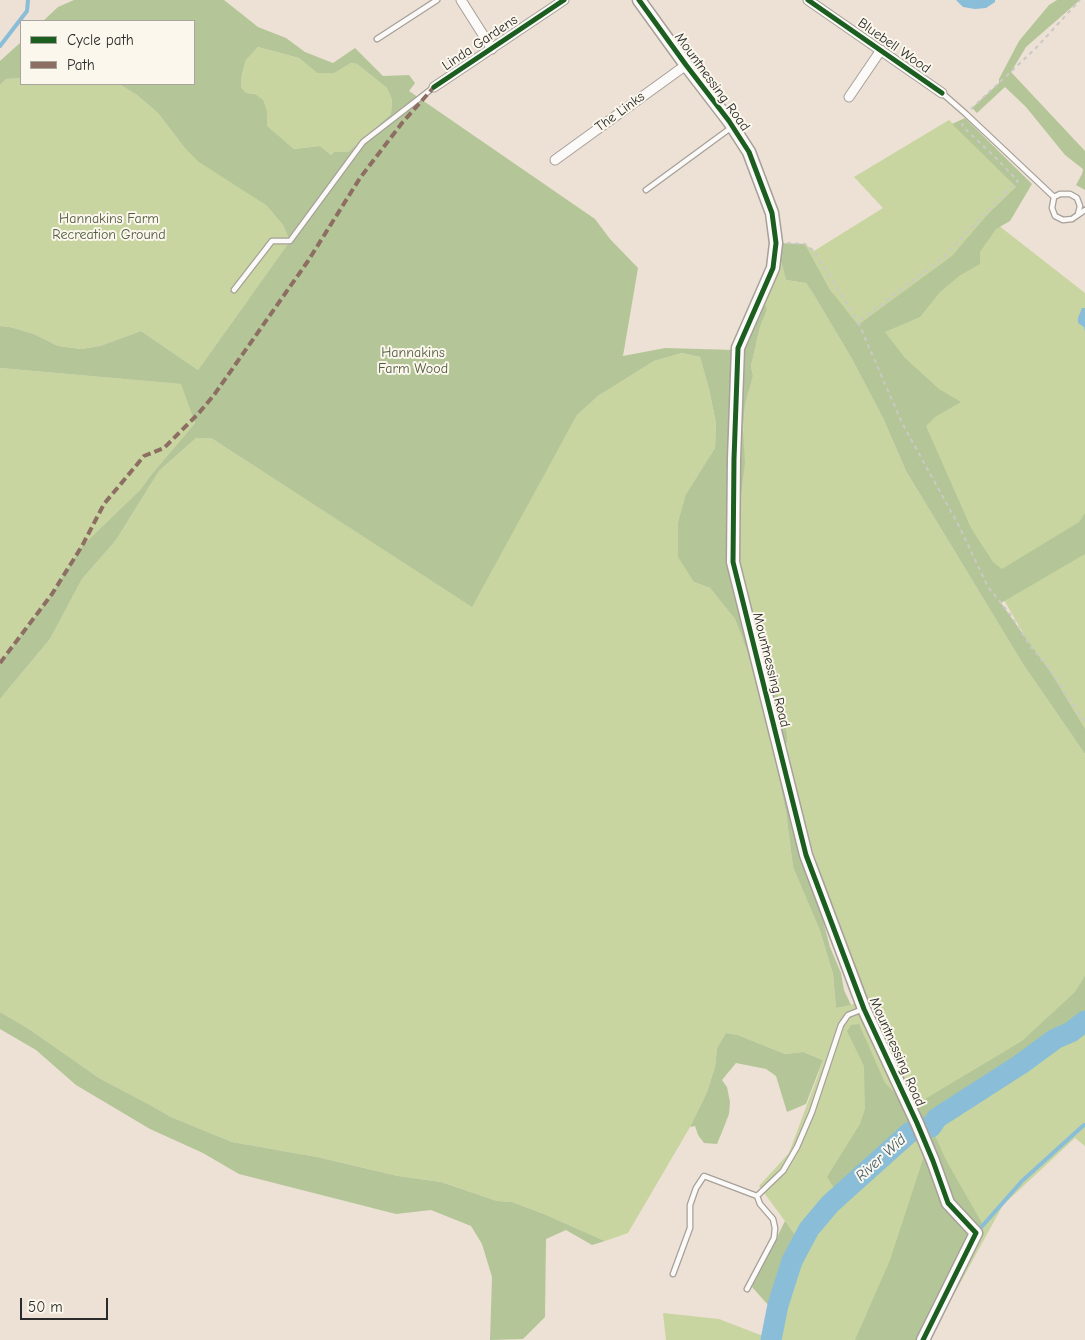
<!DOCTYPE html>
<html>
<head>
<meta charset="utf-8">
<style>
	body { margin:0 }
	#map { position:relative; width:1085px; height:1340px; overflow:hidden; background:#ece1d4; font-family:"Comic Neue",sans-serif }
	canvas { display:block }
	.legend { position:absolute; left:20px; top:20px; width:175px; height:65px; box-sizing:border-box; background:#fbf7ec; border:1px solid #a8a59f; margin:0; padding:6px 9px; list-style:none; font-size:15px; color:#2b2b2b }
	.legend li { display:flex; align-items:center; gap:10px; height:25px }
	.legend b { width:25px; border:1px solid #a8a59f }
	.scale { position:absolute; left:20px; top:1298px; width:88px; height:22px; box-sizing:border-box; border:2px solid #2b2b2b; border-top:0; padding-left:6px; font-size:15px; line-height:18px; white-space:nowrap; color:#2b2b2b; -webkit-text-stroke:4px #fbf7ec; paint-order:stroke }
</style>
</head>
<body>
<div id="map">
<canvas width="1085" height="1340"></canvas>
<ul class="legend">
<li><b style="height:6px;background:#1b5e20"></b>Cycle path</li>
<li><b style="height:6px;background:#8d6e63"></b>Path</li>
</ul>
<div class="scale">50 m</div>
</div>
<script>
const context = document.querySelector('canvas').getContext('2d');
context.lineJoin = 'round';
function fillPath(path, color) { context.fillStyle = color; context.fill(path, 'evenodd'); }
const shape = rows => new Path2D(rows.map(r => 'M' + r).join(''));
function trace(path, color, width, dash) { context.strokeStyle = color; context.lineWidth = width; context.lineCap = dash ? 'butt' : 'round'; context.setLineDash(dash || []); context.stroke(path); }
function write(font, color, halo, rows, align = 'center') {
  context.font = font + ' "Comic Neue",sans-serif'; context.lineWidth = 4; context.setLineDash([]); context.textBaseline = 'middle'; context.strokeStyle = halo; context.fillStyle = color; for (const [text, x, y, turn = 0] of rows) {
    context.save(); context.translate(x, y); context.rotate((+turn || 0) * Math.PI / 180); context.textAlign = isNaN(turn) ? turn : align; if (halo) context.strokeText(text, 0, 0); context.fillText(text, 0, 0); context.restore();
  }
}
const green = shape([
	[258,47,299,58,317,73,344,67,351,63,357,64,387,88,392,100,391,114,348,152,334,152,331,155,320,146,294,149,266,126,267,111,255,94,246,93,241,87,242,74,246,60],
	[21,78,21,84,119,84,137,95,158,113,184,147,266,205,283,225,290,241,198,370,141,331,100,346,81,349,58,346,34,334,10,327,0,326,0,85,6,79],
	[949,120,1021,192,998,225,1085,293,1085,740,1004,600,805,244,814,251,883,208,854,177],
	[776,243,786,280,806,283,814,295,852,359,883,418,906,471,1023,664,1085,754,1085,1146,1075,1138,1003,1205,929,1340,666,1340,663,1313,719,1319,763,1336,769,1306,777,1309,796,1236,759,1186,789,1153,817,1078,823,1060,803,1052,785,1054,738,1035,726,1033,717,1048,715,1067,707,1092,690,1127,628,1233,605,1241,544,1214,512,1202,497,1201,441,1182,398,1176,317,1157,232,1142,171,1117,152,1106,99,1078,29,1029,0,1012,0,699,50,639,82,579,116,540,159,471,196,438,211,438,471,606,577,415,598,396,654,361,682,353,700,357,709,389,716,423,715,448,686,494,694,582,710,588,735,619,747,651,772,747,786,812,793,867,820,931,833,974,836,1008,867,1001,837,924,808,836,784,745,787,743,787,733,771,667,748,601,736,538,745,405,753,376,751,366,760,327,767,310,758,304],
	[1006,1051,948,1111,920,1102,949,1086],
	[0,368,182,384,195,423,151,475,140,490,82,546,52,594,0,663]
]);
const forest = shape([
	[74,0,224,0,258,27,286,38,305,52,333,63,355,48,383,76,409,75,415,83,409,91,595,219,610,239,638,268,623,356,665,348,735,350,758,304,765,304,767,310,760,327,751,366,753,376,745,405,743,431,745,463,741,494,736,503,736,538,748,601,771,667,787,733,787,743,784,745,806,855,830,947,841,973,844,990,851,1005,836,1008,833,974,820,931,793,867,786,812,772,747,747,651,735,619,710,588,694,582,678,557,678,523,686,494,715,448,716,423,709,389,700,357,682,353,654,361,598,396,577,415,472,607,211,438,196,438,159,471,116,540,82,579,50,639,0,699,0,663,52,594,82,546,140,490,151,475,195,423,181,384,0,368,0,326,10,327,34,334,58,346,81,349,100,346,141,331,198,370,290,241,283,225,266,205,199,162,184,147,158,113,137,95,119,84,194,84,194,21,43,21,58,7],
	[258,47,299,58,317,73,334,73,351,63,357,64,387,88,392,100,391,114,348,152,334,152,331,155,320,146,294,149,267,126,267,111,263,100,255,94,246,93,241,87,242,74,246,60],
	[1057,0,1080,0,1026,47,1011,72,1085,151,1085,190,1076,185,1082,174,1083,169,1065,155,1026,107,1005,87,977,113,972,108,999,83,999,79,1019,41,1049,5],
	[21,42,21,78,6,79,0,85,0,61],
	[965,118,1032,184,1010,221,996,229,980,252,980,264,959,276,940,292,920,317,885,332,905,358,939,389,961,402,935,417,926,426,971,528,993,562,1002,569,1079,522,1085,513,1085,554,1001,603,1051,673,1085,729,1085,754,1023,664,906,471,883,418,852,359,814,295,806,283,786,280,776,243,805,244,831,291,858,325,952,256,987,215,1016,187,952,124],
	[1085,976,1085,1035,1060,1047,978,1103,931,1127,946,1160,983,1225,976,1233,923,1340,855,1340,890,1260,927,1147,918,1128,909,1133,833,1201,836,1191,827,1177,860,1124,865,1109,864,1066,847,1031,851,1025,859,1024,885,1083,910,1108,1022,1041,1075,992],
	[0,1012,29,1029,99,1078,152,1106,171,1117,232,1142,317,1157,398,1176,441,1182,497,1201,512,1202,544,1214,605,1241,592,1245,566,1230,546,1239,545,1317,523,1339,490,1340,492,1277,482,1244,471,1226,431,1210,396,1214,239,1174,203,1153,150,1129,76,1085,36,1050,0,1029],
	[726,1033,738,1035,785,1054,803,1052,823,1060,806,1104,787,1112,776,1076,766,1069,736,1063,722,1080,727,1087,730,1102,729,1114,722,1132,717,1144,704,1143,698,1135,695,1126,690,1127,707,1092,715,1067,717,1048],
	[785,1221,796,1236,799,1247,777,1309,769,1306,752,1287]
]);
const water = shape([
	[956,0,995,0,995,2,986,8,975,9,963,7],
	[1082,308,1085,308,1085,332,1084,327,1078,323,1078,318]
]);
const stream = shape([
	[0,46,27,11,28,0],
	[977,1232,1022,1181,1084,1125]
]);
const river = shape([
	[771,1340,778,1305,792,1261,809,1229,830,1204,909,1133,919,1128,931,1127,937,1118,1021,1064,1055,1039,1071,1032,1085,1021]
]);
const path = shape([
	[971,109,1035,49,1080,0],
	[963,123,962,126,995,157,1018,181,984,214,944,257,858,322,902,423,958,524,988,587,1010,614,1031,647,1047,666,1085,722],
	[787,243,805,244,814,251,858,322]
]);
const lane = shape([
	[377,39,437,0],
	[942,93,966,114,1054,197,1052,208,1055,216,1063,220,1072,219,1085,210],
	[646,190,732,127],
	[1054,197,1060,194,1070,194,1077,198,1080,206,1078,214],
	[234,290,272,241,290,241,363,142,434,87],
	[673,1274,690,1228,690,1205,696,1188,704,1176,757,1196],
	[747,1289,774,1238,775,1228,773,1219,760,1204,757,1196,783,1171,797,1147,812,1112,841,1025,848,1015,863,1009]
]);
const street = shape([
	[461,0,492,49],
	[808,0,942,93],
	[434,87,564,0],
	[849,97,881,50],
	[555,160,686,65]
]);
const secondary = shape([
	[639,0,686,65,729,121,749,152,772,213,776,243,773,268,738,348,734,459,733,562,806,855,864,1009,917,1123,933,1161,948,1203,976,1233,923,1340]
]);
const quiet = shape([
	[0,663,52,594,82,546,104,504,144,456,164,448,198,414,214,395,308,261,360,178,402,123,434,87]
]);
const cycleway = shape([
	[639,0,686,65,729,121,749,152,772,213,776,243,773,268,738,348,734,459,733,562,806,855,864,1009,917,1123,933,1161,948,1203,976,1233,923,1340],
	[808,0,942,93],
	[434,87,564,0]
]);
const streetNames = [
	["Linda Gardens",480,43,-34],
	["Bluebell Wood",894,46,35],
	["Mountnessing Road",712,82,54],
	["The Links",620,112,-36],
	["Mountnessing Road",771,670,76],
	["Mountnessing Road",897,1052,66]
];
const parkNames = [
	["Hannakins Farm",109,219],
	["Recreation Ground",109,235],
	["Hannakins",413,353],
	["Farm Wood",413,369]
];
const waterNames = [
	["River Wid",881,1158,-42]
];
fillPath(green, '#c8d5a0');
fillPath(forest, '#b4c698');
fillPath(water, '#89bdd8');
trace(stream, '#89bdd8', 4);
trace(river, '#89bdd8', 21);
trace(lane, '#a6a099', 7);
trace(street, '#a6a099', 11);
trace(secondary, '#a6a099', 15);
trace(path, '#cbc8c6', 2, [4, 4]);
trace(lane, '#fcfaf9', 4.5);
trace(street, '#fcfaf9', 9);
trace(secondary, '#fcfaf9', 12);
trace(quiet, '#8d6e63', 4, [8, 4]);
trace(cycleway, '#1b5e20', 5);
write('14px', '#2b2b2b', '#fbf7ec', streetNames);
write('14px', '#515b41', '#fbf7ec', parkNames);
write('italic 15px', '#3d5968', '#fbf7ec', waterNames);
</script>
</body>
</html>
